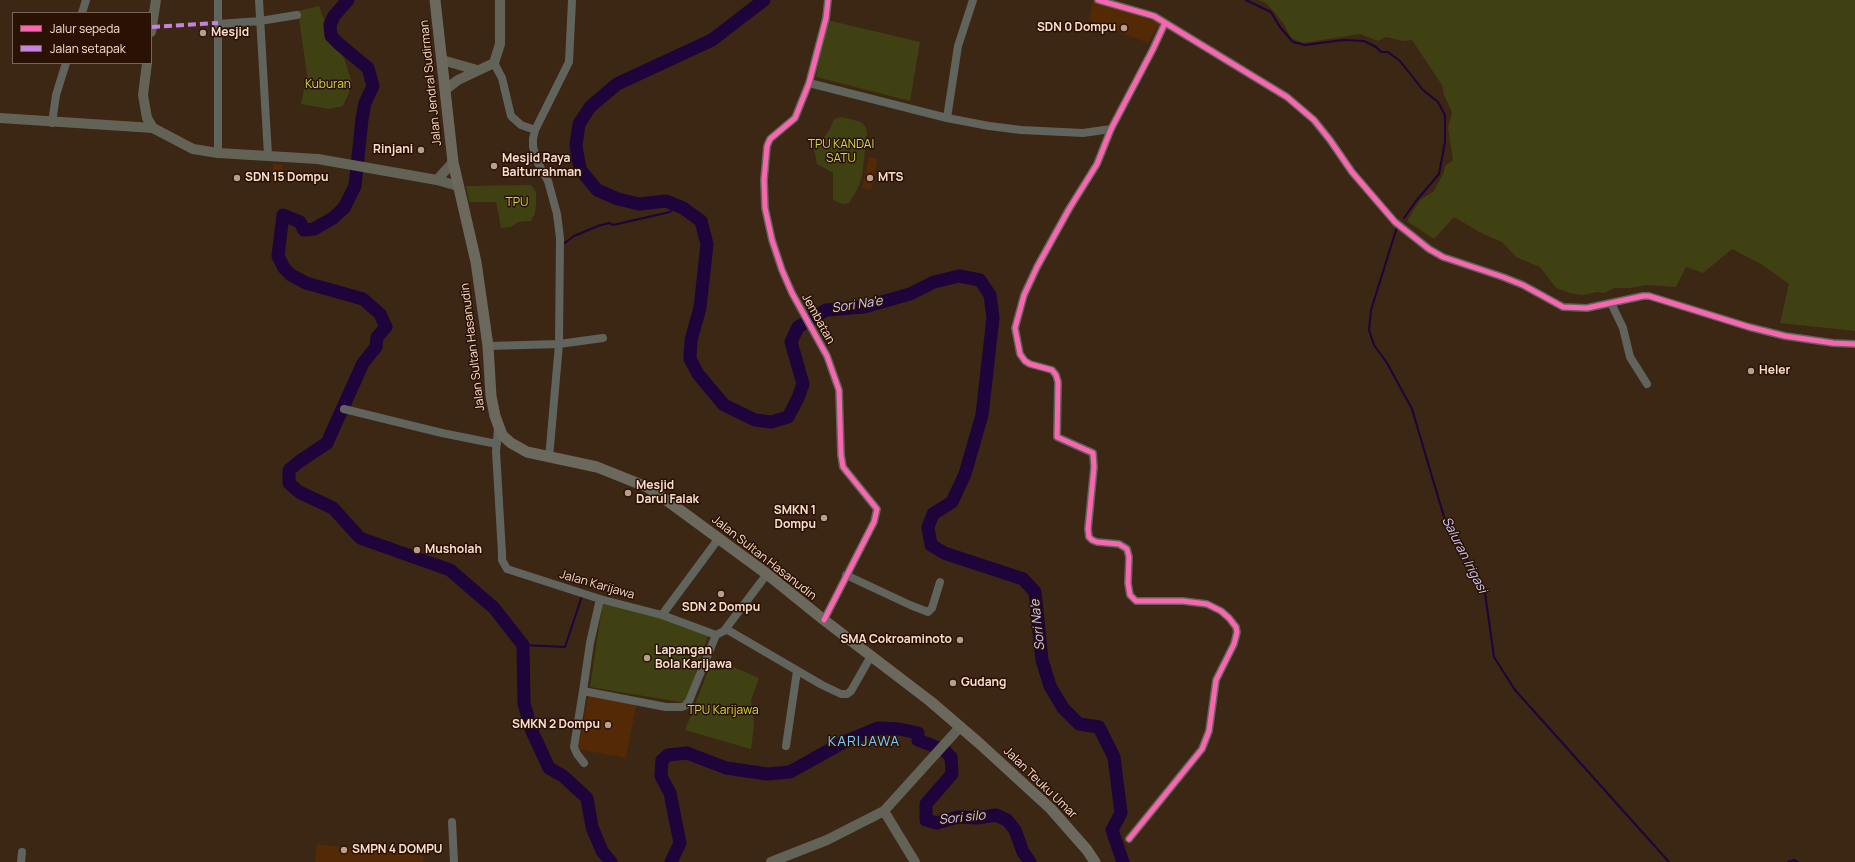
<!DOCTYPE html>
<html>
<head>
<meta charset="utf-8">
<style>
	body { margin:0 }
	#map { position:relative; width:1855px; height:862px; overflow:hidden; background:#3c2614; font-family:Manrope,sans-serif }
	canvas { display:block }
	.legend { position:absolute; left:12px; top:12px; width:140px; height:52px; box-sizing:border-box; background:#291103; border:1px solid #7d6355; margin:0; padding:5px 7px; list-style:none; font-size:12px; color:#fadfcf }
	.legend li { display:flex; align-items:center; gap:8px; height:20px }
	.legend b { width:20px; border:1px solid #7d6355 }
</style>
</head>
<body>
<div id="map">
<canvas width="1855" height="862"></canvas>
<ul class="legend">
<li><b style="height:5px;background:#f766af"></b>Jalur sepeda</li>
<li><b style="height:5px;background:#c483df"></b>Jalan setapak</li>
</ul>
</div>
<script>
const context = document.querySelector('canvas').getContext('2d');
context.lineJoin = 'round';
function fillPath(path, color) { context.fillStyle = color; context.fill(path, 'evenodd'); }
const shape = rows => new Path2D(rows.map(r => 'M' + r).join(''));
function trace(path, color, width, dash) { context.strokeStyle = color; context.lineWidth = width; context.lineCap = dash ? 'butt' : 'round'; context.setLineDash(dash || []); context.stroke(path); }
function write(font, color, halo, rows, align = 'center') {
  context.font = font + ' Manrope,sans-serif'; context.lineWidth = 3; context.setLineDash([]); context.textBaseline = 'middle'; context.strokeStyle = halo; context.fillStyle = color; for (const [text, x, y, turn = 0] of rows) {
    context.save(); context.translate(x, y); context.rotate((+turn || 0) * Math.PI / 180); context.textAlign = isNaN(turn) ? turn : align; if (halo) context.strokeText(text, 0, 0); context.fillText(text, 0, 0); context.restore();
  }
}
const built = shape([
	[1093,0,1095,0,1160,23,1148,43,1089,20],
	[869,157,878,159,871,190,862,188],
	[273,164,283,165,283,182,272,182],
	[589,692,637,701,626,758,578,749],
	[317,844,424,856,423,862,315,862]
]);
const green = shape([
	[1258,0,1855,0,1855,331,1780,323,1789,284,1761,264,1732,249,1703,273,1686,267,1676,287,1647,285,1630,288,1614,288,1604,293,1597,292,1583,295,1570,293,1556,288,1540,267,1516,257,1502,242,1483,234,1454,217,1434,239,1407,221,1420,200,1434,191,1444,172,1445,166,1453,160,1448,128,1452,112,1444,95,1442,85,1412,40,1403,41,1386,37,1378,41,1360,34,1303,43,1291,38,1283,23,1275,13,1266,3],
	[319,6,332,41,344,58,352,83,348,95,343,106,329,109,301,104,307,75,298,11],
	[827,20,920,42,910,101,816,77],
	[842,117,861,122,865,126,867,133,862,176,858,188,849,203,843,204,833,200,833,173,817,164,814,149,829,131,834,119],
	[531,185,536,192,536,203,535,213,531,221,518,222,511,227,501,228,496,202,469,202,466,186],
	[603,601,710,630,686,703,590,687],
	[713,658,759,678,751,700,754,725,751,749,685,730]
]);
const stream = shape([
	[1246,0,1271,12,1280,27,1293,42,1305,45,1343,40,1364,41,1376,47,1381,52,1388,52,1400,61,1423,90,1438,102,1445,115,1445,142,1439,174,1416,201,1404,218],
	[1397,227,1371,310,1369,330,1374,345,1387,363,1412,409,1444,517,1485,593,1494,657,1515,690,1669,862],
	[562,245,574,236,598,226,609,223,613,225,670,212,676,204],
	[523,645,565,647,582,596],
	[1788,862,1794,860,1798,862]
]);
const river = shape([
	[348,0,334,16,330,25,331,36,339,44,368,68,373,86,365,103,362,119,355,186,344,208,333,218,314,229,304,230,300,222,283,215,278,256,284,268,291,275,306,283,363,299,380,314,386,327,377,337,376,347,363,363,327,443,300,461,289,470,289,483,299,492,333,508,360,538,450,570,494,608,523,645,524,703,531,729,549,768,563,776,587,798,592,827,602,851,611,862],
	[764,0,712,40,617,84,590,107,579,124,576,146,580,169,597,190,618,199,639,204,666,201,683,208,701,221,707,244,700,308,691,340,690,359,698,374,724,405,755,420,771,422,788,417,798,398,803,384,791,342,798,327,826,310,864,307,910,294,934,282,959,276,980,280,990,295,993,318,982,415,965,474,952,502,933,514,928,527,931,545,944,553,1023,579,1035,592,1042,660,1050,686,1063,708,1079,724,1099,727,1114,757,1121,813,1112,830,1123,862],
	[671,862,680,843,670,793,661,776,662,760,668,755,687,753,726,768,767,774,790,772,844,742,878,728,899,729,918,733,918,740,944,750,951,757,952,774,926,804,926,820,937,823,958,817,977,818,996,815,1007,820,1015,830,1023,852,1030,862]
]);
const minor = shape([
	[259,0,268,155],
	[1098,0,1154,16,1287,97,1314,120,1330,140,1352,172,1395,222,1429,249,1443,257,1503,277,1523,285,1563,307,1587,308,1643,296,1649,296,1749,327,1785,336,1833,343,1855,344],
	[82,13,86,0],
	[218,24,260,21,297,15],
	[494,63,502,78,511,116,521,125,535,130],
	[809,83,947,118,989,126,1021,130,1083,133,1111,129],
	[947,118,958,46,973,0],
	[52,123,56,95,66,63],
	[218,153,218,0],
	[1611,303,1623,328,1630,357,1647,384],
	[488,346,559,344,603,338],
	[344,409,442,433,497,444],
	[498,428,496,452,502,553,502,560,507,569,600,599,662,615,716,635,724,631,767,574],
	[549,458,559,344,560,238,557,214,548,181,538,163,533,147,533,139,535,130,569,62,572,0],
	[846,575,910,605,928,612,932,608,940,582],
	[600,599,590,643,583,691,666,707,682,707,686,705,689,701,716,635],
	[662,615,719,538],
	[824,620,874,522,877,509,843,467,841,455,839,390,827,356,792,293,782,270,772,240,765,208,764,180,767,146,770,139,795,118,809,83,826,18,828,0],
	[726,629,822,685,841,694,847,694,851,691,871,656],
	[583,691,574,747,577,754,584,763],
	[786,746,797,671],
	[452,822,454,862],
	[1129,839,1202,749,1209,731,1216,680,1234,644,1237,632,1236,627,1229,618,1221,611,1207,604,1183,601,1136,601,1130,595,1128,583,1129,557,1127,549,1119,544,1097,542,1092,540,1089,537,1088,529,1094,467,1093,453,1057,437,1058,382,1056,375,1052,370,1030,364,1025,361,1020,354,1015,328,1024,295,1037,267,1069,209,1097,164,1111,129,1153,49,1165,23],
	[21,862,22,852]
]);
const major = shape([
	[151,32,156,0],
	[442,60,477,70],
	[147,63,143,95,147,118,153,128,193,149,218,153,318,159,437,180,458,186],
	[445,90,458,80,494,63,500,44,500,0],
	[0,118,153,128],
	[437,180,453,162],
	[884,811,915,862],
	[771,862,827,840,884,811,960,727]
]);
const highway = shape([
	[435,0,453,162,476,262,488,346,491,396,495,416,502,435,511,443,527,452,597,467,647,487,665,499,767,574,824,620,930,701,979,743,1051,809,1087,850,1095,862]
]);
const quiet = shape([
	[152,27,218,23]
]);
const cycleway = shape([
	[1098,0,1154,16,1287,97,1314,120,1330,140,1352,172,1395,222,1429,249,1443,257,1503,277,1523,285,1563,307,1587,308,1643,296,1649,296,1749,327,1785,336,1833,343,1855,344],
	[824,620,874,522,877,509,843,467,841,455,839,390,827,356,792,293,782,270,772,240,765,208,764,180,767,146,770,139,795,118,809,83,826,18,828,0],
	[1129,839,1202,749,1209,731,1216,680,1234,644,1237,632,1236,627,1229,618,1221,611,1207,604,1183,601,1136,601,1130,595,1128,583,1129,557,1127,549,1119,544,1097,542,1092,540,1089,537,1088,529,1094,467,1093,453,1057,437,1058,382,1056,375,1052,370,1030,364,1025,361,1020,354,1015,328,1024,295,1037,267,1069,209,1097,164,1111,129,1153,49,1165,23]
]);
const markers = [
	[1124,28,4,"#b89e8e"],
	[203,33,4,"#b89e8e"],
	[421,150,4,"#b89e8e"],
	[494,166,4,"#b89e8e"],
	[237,178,4,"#b89e8e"],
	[870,178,4,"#b89e8e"],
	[1751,371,4,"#b89e8e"],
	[628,493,4,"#b89e8e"],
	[824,518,4,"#b89e8e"],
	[417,550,4,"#b89e8e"],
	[721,594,4,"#b89e8e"],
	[960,640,4,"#b89e8e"],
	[647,658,4,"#b89e8e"],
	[953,683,4,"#b89e8e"],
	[608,725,4,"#b89e8e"],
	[344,850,4,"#b89e8e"]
];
const poiNames = [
	["SDN 0 Dompu",1116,28,"right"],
	["Mesjid",211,33],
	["Rinjani",413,150,"right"],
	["Mesjid Raya",502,159],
	["Baiturrahman",502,173],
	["SDN 15 Dompu",245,178],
	["MTS",878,178],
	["Heler",1759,371],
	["Mesjid",636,486],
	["Darul Falak",636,500],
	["SMKN 1",816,511,"right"],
	["Dompu",816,525,"right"],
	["Musholah",425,550],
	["SDN 2 Dompu",721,608,"center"],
	["SMA Cokroaminoto",952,640,"right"],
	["Lapangan",655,651],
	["Bola Karijawa",655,665],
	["Gudang",961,683],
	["SMKN 2 Dompu",600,725,"right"],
	["SMPN 4 DOMPU",352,850]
];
const streetNames = [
	["Jalan Jendral Sudirman",431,83,-96],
	["Jembatan",818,319,61],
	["Jalan Sultan Hasanudin",473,347,-97],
	["Jalan Sultan Hasanudin",764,558,38],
	["Jalan Karijawa",597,585,16],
	["Jalan Teuku Umar",1040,783,44]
];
const parkNames = [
	["Kuburan",328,85],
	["TPU KANDAI",841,145],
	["SATU",841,159],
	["TPU",517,203],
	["TPU Karijawa",723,711]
];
const waterNames = [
	["Sori Na'e",857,305,-9],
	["Saluran Irigasi",1464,555,63],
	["Sori Na'e",1038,625,-96],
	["Sori silo",962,818,-6]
];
const quarterNames = [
	["KARIJAWA",864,742]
];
fillPath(built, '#542906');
fillPath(green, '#404112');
trace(stream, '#1e043b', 2);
trace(river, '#1e043b', 13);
trace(minor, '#61645c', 8);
trace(major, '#636256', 10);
trace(highway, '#6b695d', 11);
trace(quiet, '#c483df', 4, [8, 4]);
trace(cycleway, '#f766af', 5);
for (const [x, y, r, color] of markers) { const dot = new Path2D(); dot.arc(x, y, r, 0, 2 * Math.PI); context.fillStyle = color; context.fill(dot); trace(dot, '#291103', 1.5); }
write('bold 12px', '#fadfcf', '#291103', poiNames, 'left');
write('12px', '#fadfcf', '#291103', streetNames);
write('12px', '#d0db4d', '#291103', parkNames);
write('italic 13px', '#d2caf9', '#291103', waterNames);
context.letterSpacing = '1px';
write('14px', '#7dcdf9', '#291103', quarterNames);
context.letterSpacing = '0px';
</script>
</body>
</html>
